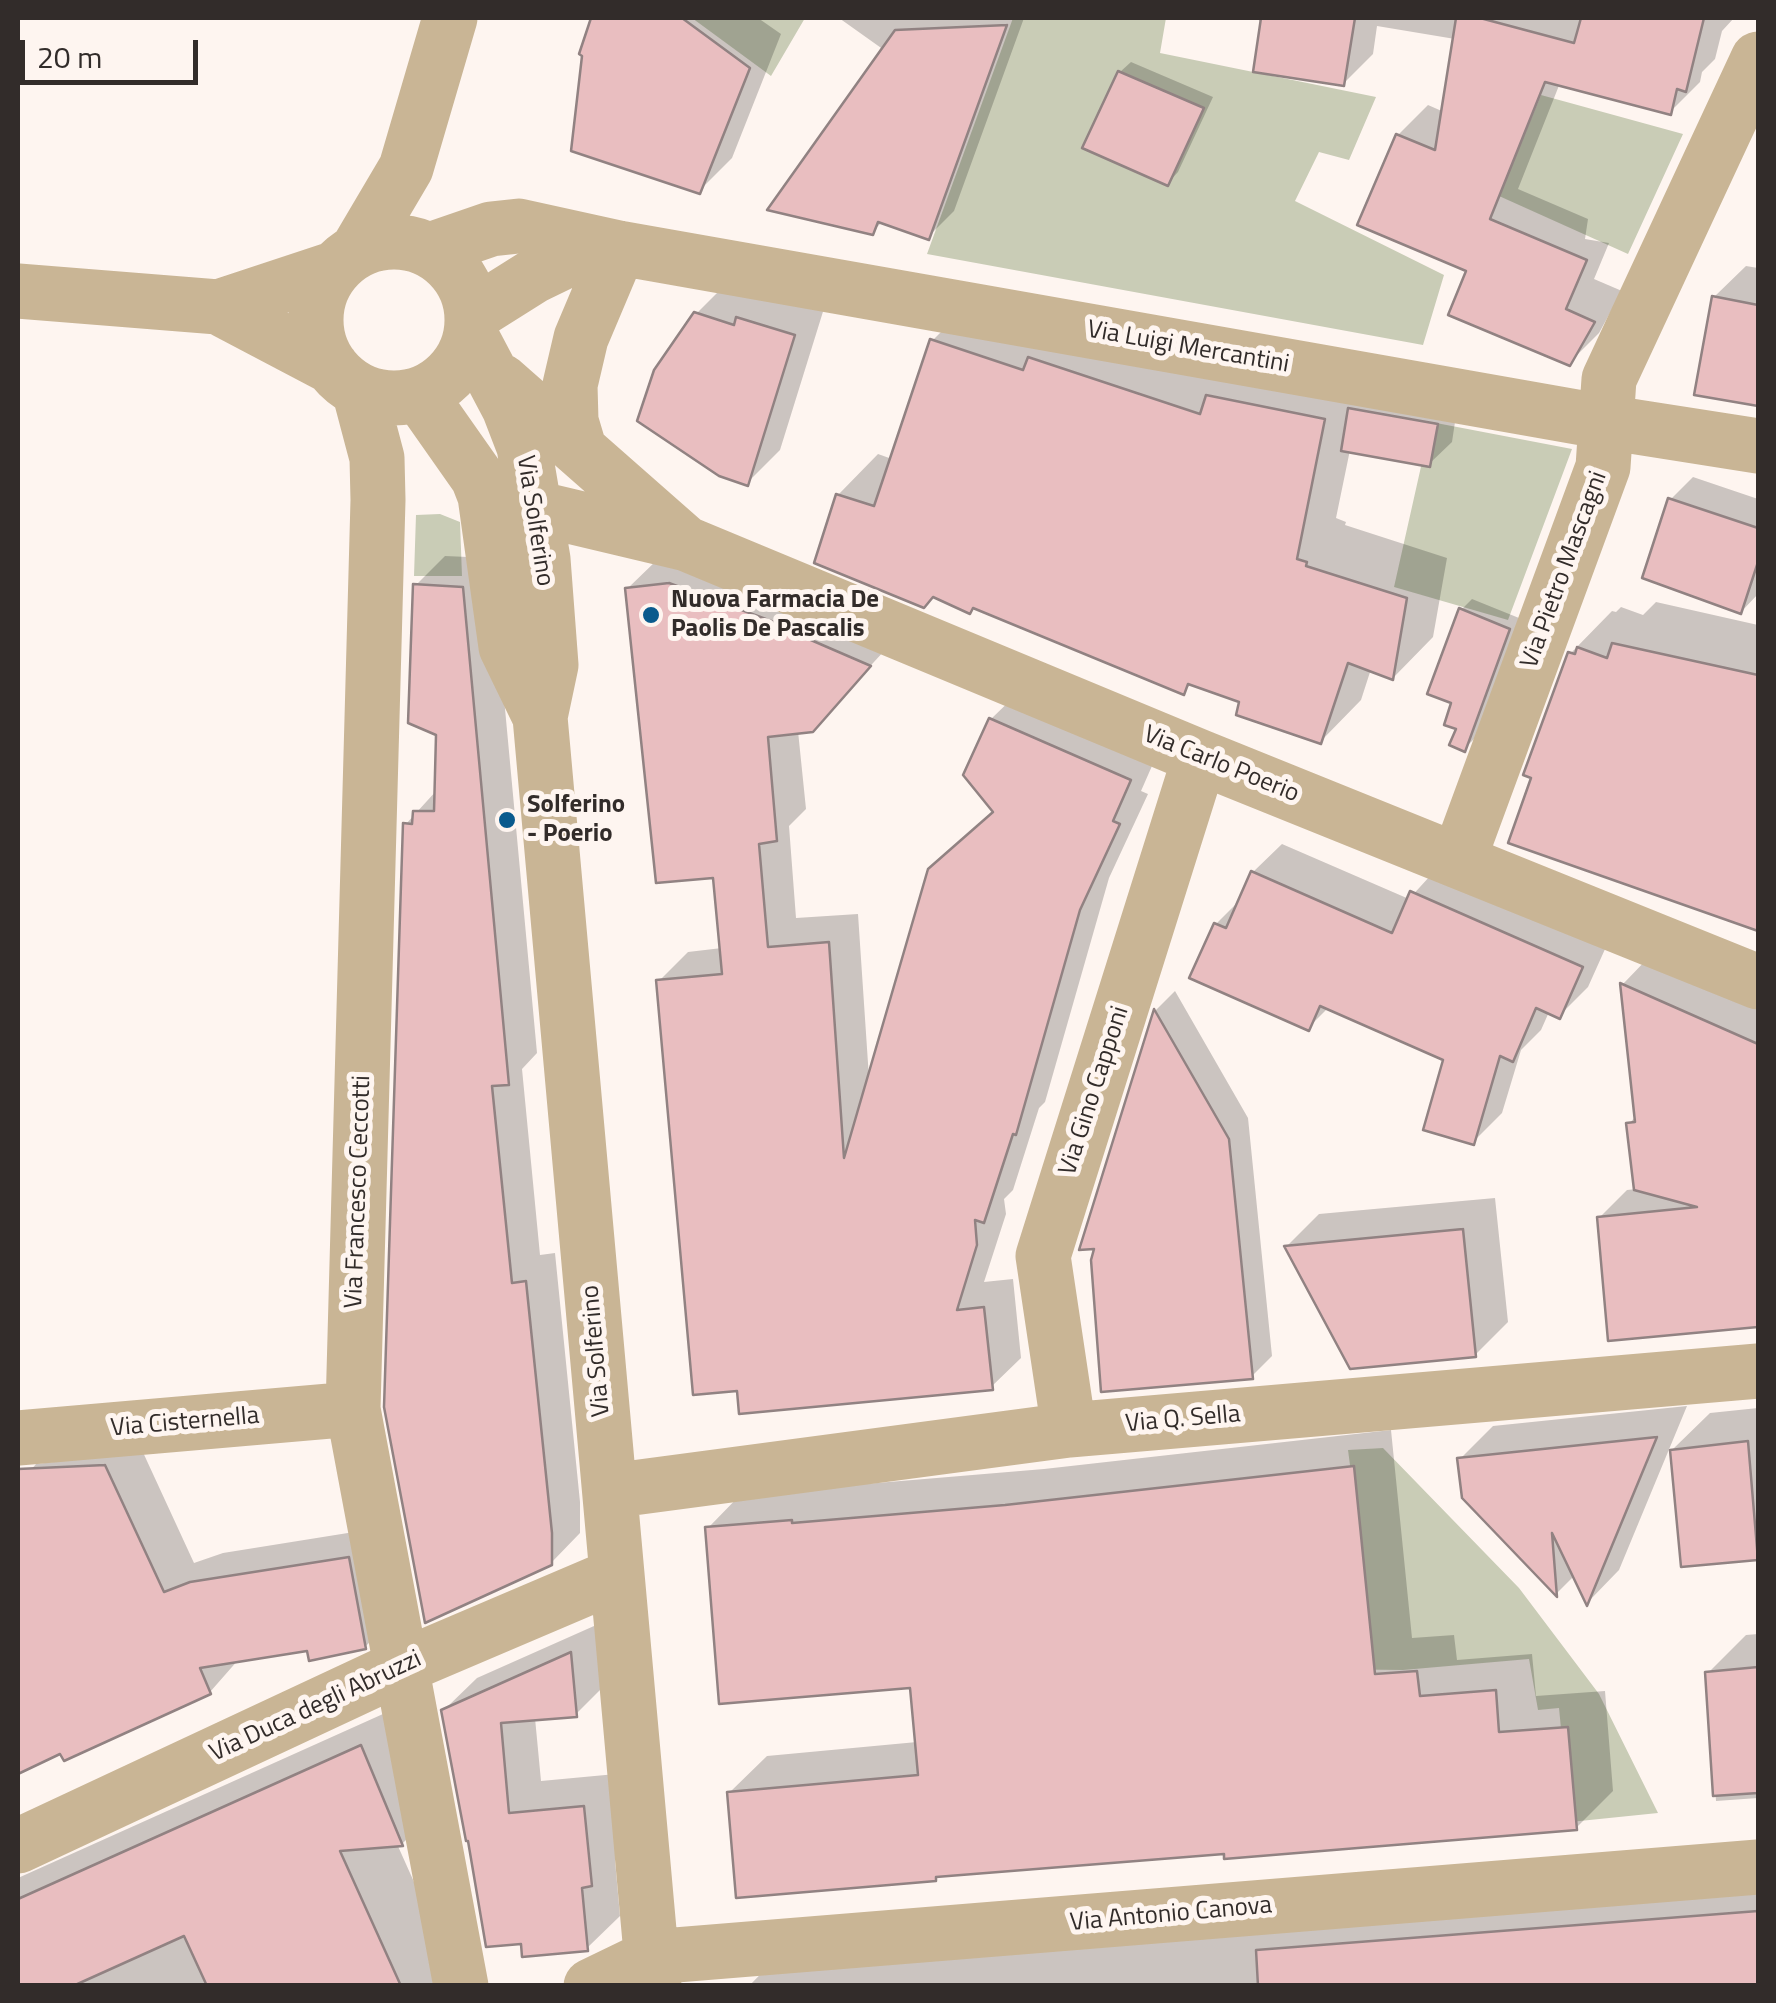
<!DOCTYPE html>
<html>
<head>
<meta charset="utf-8">
<style>
	body { margin:0 }
	#map { position:relative; width:1776px; height:2003px; overflow:hidden; background:#fef5f0; font-family:"Titillium Web",sans-serif }
	canvas { display:block }
	.frame { position:absolute; inset:0; border:20px solid #322c2a; pointer-events:none }
	.scale { position:absolute; left:20px; top:40px; width:178px; height:45px; box-sizing:border-box; border:5px solid #322c2a; border-top:0; padding-left:12px; font-size:30px; line-height:35px; white-space:nowrap; color:#322c2a; -webkit-text-stroke:8px #fef5f0; paint-order:stroke }
</style>
</head>
<body>
<div id="map">
<canvas width="1776" height="2003"></canvas>
<div class="frame"></div>
<div class="scale">20 m</div>
</div>
<script>
const context = document.querySelector('canvas').getContext('2d');
context.lineJoin = 'round';
function fillPath(path, color) { context.fillStyle = color; context.fill(path, 'evenodd'); }
const shape = rows => new Path2D(rows.map(r => 'M' + r).join(''));
function trace(path, color, width, dash) { context.strokeStyle = color; context.lineWidth = width; context.lineCap = dash ? 'butt' : 'round'; context.setLineDash(dash || []); context.stroke(path); }
function write(font, color, halo, rows, align = 'center') {
  context.font = font + ' "Titillium Web",sans-serif'; context.lineWidth = 10; context.setLineDash([]); context.textBaseline = 'middle'; context.strokeStyle = halo; context.fillStyle = color; for (const [text, x, y, turn = 0] of rows) {
    context.save(); context.translate(x, y); context.rotate((+turn || 0) * Math.PI / 180); context.textAlign = isNaN(turn) ? turn : align; if (halo) context.strokeText(text, 0, 0); context.fillText(text, 0, 0); context.restore();
  }
}
const green = shape([
	[692,18,805,18,771,76],
	[1013,18,1166,18,1160,53,1376,97,1349,160,1319,152,1295,201,1444,275,1423,345,927,254],
	[1541,95,1683,134,1628,254,1499,196],
	[1431,422,1572,449,1508,620,1394,587],
	[440,514,460,522,462,576,414,576,416,515],
	[1383,1448,1519,1588,1599,1694,1658,1813,1570,1822,1559,1708,1538,1710,1529,1659,1403,1670,1317,1669,1221,1635,1369,1609,1348,1450]
]);
const shadow = shape([
	[594,18,758,18,781,34,732,158,699,191,582,53],
	[839,18,1024,18,954,211,928,237,883,221,872,232,884,50],
	[1256,18,1734,18,1722,31,1715,59,1702,72,1700,82,1670,112,1560,83,1518,189,1588,219,1585,239,1609,243,1594,279,1622,291,1599,333,1569,363,1470,269,1398,135,1428,105,1444,112,1455,39,1377,26,1373,54,1343,84],
	[1131,62,1213,97,1178,172,1168,183,1120,72],
	[1746,266,1758,268,1758,404,1697,393,1714,297],
	[729,281,826,302,780,450,747,483,696,314],
	[973,300,1458,402,1452,442,1429,464,1350,450,1336,518,1346,522,1345,525,1447,558,1433,637,1393,678,1371,669,1361,700,1321,741,1242,701,1192,683,1183,692,838,495,878,454,892,459,932,341],
	[1693,477,1758,499,1758,594,1741,612,1671,499],
	[445,556,491,558,537,1053,522,1069,540,1255,555,1253,580,1502,580,1533,551,1563,406,824,437,790,439,734,416,585],
	[657,560,898,636,812,729,798,731,806,809,789,826,796,918,858,914,869,1078,931,870,995,810,991,719,1021,690,1159,750,1141,791,1148,794,1109,878,1045,1102,1039,1108,1013,1190,1004,1199,1006,1214,984,1282,1013,1279,1021,1358,991,1387,659,981,688,952,722,948,715,875,627,589],
	[1472,599,1519,618,1475,738,1464,749,1455,702,1461,610],
	[1656,602,1758,625,1758,929,1511,841,1571,653,1612,611,1616,612,1621,607,1643,615],
	[1282,844,1409,899,1441,864,1610,938,1588,987,1559,1016,1549,1012,1541,1030,1521,1050,1502,1113,1473,1142,1446,1059,1329,1007,1308,1028,1216,924,1241,899,1253,872],
	[1650,956,1758,1004,1758,1325,1610,1339,1599,1218,1627,1190,1636,1189,1629,1124,1636,1116,1623,984],
	[1175,991,1248,1118,1272,1356,1252,1376,1098,1246,1083,1247,1156,1010],
	[1495,1198,1508,1322,1475,1355,1287,1246,1319,1214],
	[1687,1406,1619,1570,1588,1602,1575,1575,1557,1593,1464,1496,1460,1459,1493,1426],
	[1758,1408,1758,1557,1683,1564,1672,1450,1710,1413],
	[1391,1430,1412,1638,1454,1635,1457,1660,1532,1654,1536,1696,1605,1691,1613,1791,1576,1828,1226,1851,940,1874,935,1879,729,1793,767,1756,917,1742,912,1685,708,1528,745,1490,829,1487,1044,1469],
	[135,1435,194,1563,223,1553,379,1528,395,1616,365,1647,309,1648,239,1659,210,1692,18,1771,18,1472,30,1471,36,1464,62,1461],
	[603,1622,608,1682,576,1714,535,1718,541,1781,616,1774,624,1851,615,1860,620,1916,587,1948,444,1710,477,1678],
	[1758,1634,1758,1798,1716,1801,1708,1673,1746,1635],
	[403,1705,443,1802,402,1844,397,1844,453,1969,437,1986,18,1986,18,1878],
	[1758,1875,1758,1986,749,1986,784,1950]
]);
const building = shape([
	[591,18,682,18,750,68,700,194,571,151,582,56,579,54,591,18],
	[1261,18,1355,18,1344,86,1253,72,1261,18],
	[1456,18,1480,18,1574,43,1581,18,1704,18,1686,92,1677,89,1671,115,1545,82,1490,219,1587,260,1566,309,1595,322,1570,366,1448,315,1466,271,1357,225,1396,134,1435,150,1456,18],
	[1007,25,929,240,878,222,873,235,767,210,895,30,1007,25],
	[1118,71,1204,108,1168,186,1082,148,1118,71],
	[1712,296,1758,305,1758,406,1694,395,1712,296],
	[694,312,734,325,736,317,795,335,748,486,719,476,637,421,654,370,694,312],
	[930,339,1023,370,1028,357,1200,414,1206,395,1325,419,1297,559,1307,562,1306,566,1407,598,1393,680,1348,663,1321,744,1236,715,1239,702,1188,684,1184,695,973,608,970,614,933,597,924,608,814,563,836,494,874,506,930,339],
	[1348,408,1438,424,1430,467,1341,451,1348,408],
	[1668,498,1758,528,1758,562,1741,614,1642,578,1668,498],
	[669,583,798,631,797,634,871,666,813,732,768,737,777,841,759,844,768,947,829,942,844,1158,928,869,993,812,963,775,989,718,1131,780,1113,821,1120,824,1080,910,1016,1135,1013,1134,984,1223,975,1220,977,1245,957,1310,984,1307,993,1390,739,1414,737,1391,693,1395,656,980,722,974,713,878,656,883,625,588,669,583],
	[413,584,463,587,509,1085,492,1086,512,1283,526,1281,552,1533,552,1565,425,1623,384,1407,403,823,412,824,413,811,434,811,436,735,408,723,413,584],
	[1459,608,1510,629,1465,752,1449,745,1456,729,1444,725,1451,703,1427,694,1459,608],
	[1612,643,1758,675,1758,931,1508,843,1531,778,1523,775,1568,652,1575,654,1577,647,1607,658,1612,643],
	[1251,871,1392,933,1410,891,1583,967,1560,1019,1536,1008,1513,1062,1500,1056,1474,1145,1423,1130,1443,1060,1320,1006,1309,1031,1189,978,1214,923,1226,928,1251,871],
	[1620,983,1758,1044,1758,1327,1608,1341,1597,1217,1697,1207,1634,1190,1626,1123,1635,1122,1620,983],
	[1154,1009,1229,1139,1253,1379,1101,1392,1091,1260,1094,1249,1079,1250,1154,1009],
	[1463,1229,1476,1357,1350,1369,1284,1246,1463,1229],
	[1657,1437,1587,1606,1552,1533,1557,1597,1462,1498,1457,1458,1657,1437],
	[1748,1441,1758,1560,1681,1567,1670,1450,1748,1441],
	[105,1465,164,1592,190,1582,349,1557,366,1649,309,1661,307,1651,200,1668,211,1694,64,1761,60,1754,18,1774,18,1469,105,1465],
	[1354,1466,1375,1674,1417,1671,1420,1696,1496,1690,1499,1732,1568,1727,1577,1830,1224,1859,1224,1854,936,1877,936,1881,736,1898,727,1792,918,1775,910,1688,719,1704,705,1527,792,1520,792,1523,1005,1505,1354,1466],
	[571,1652,577,1717,501,1723,509,1813,584,1806,592,1886,582,1888,588,1951,522,1957,521,1944,486,1947,468,1841,466,1841,441,1710,571,1652],
	[1758,1667,1758,1793,1713,1796,1705,1672,1758,1667],
	[361,1745,403,1846,340,1851,401,1986,207,1986,184,1936,73,1986,18,1986,18,1899,361,1745],
	[1758,1911,1758,1986,1258,1986,1256,1950,1758,1911]
]);
const minor = shape([
	'316 320a78 78 0 1 1 156 0a78 78 0 1 1-156 0Z',
	[430,250,491,229,519,226,619,248,1605,422,1758,446],
	[357,251,406,168,450,18],
	[18,291,218,307,336,268],
	[218,307,332,367],
	[472,315,534,276,567,260,616,249],
	[471,336,509,408,524,447,543,559,551,665,540,717,654,1986],
	[501,381,684,542],
	[359,390,377,458,378,500,353,1409,461,1986],
	[419,394,478,478,485,496,506,647,540,717],
	[579,448,571,421,570,385,581,338,619,248],
	[485,496,687,544,1200,757,1758,982],
	[1458,861,1603,467,1609,379,1758,59],
	[1069,1430,1043,1256,1200,757],
	[18,1438,353,1409],
	[610,1491,1069,1430,1758,1371],
	[18,1846,401,1667,617,1575],
	[591,1986,651,1957,1758,1867]
]);
const markers = [
	[651,615,10,"#0a5a8d"],
	[507,820,10,"#0a5a8d"]
];
const streetNames = [
	["Via Luigi Mercantini",1188,348,10],
	["Via Solferino",534,521,81],
	["Via Pietro Mascagni",1565,570,-70],
	["Via Carlo Poerio",1221,765,22],
	["Via Gino Capponi",1095,1091,-72],
	["Via Francesco Ceccotti",359,1192,-88],
	["Via Solferino",597,1351,-95],
	["Via Q. Sella",1183,1420,-5],
	["Via Cisternella",185,1423,-5],
	["Via Duca degli Abruzzi",316,1707,-25],
	["Via Antonio Canova",1171,1915,-5]
];
const poiNames = [
	["Nuova Farmacia De",671,601],
	["Paolis De Pascalis",671,630],
	["Solferino",527,806],
	["- Poerio",527,835]
];
fillPath(green, '#c9ccb6');
fillPath(shadow, '#0003');
fillPath(building, '#e9bec0');
trace(building, '#918282', 2.5);
trace(minor, '#c9b595', 55);
for (const [x, y, r, color] of markers) { const dot = new Path2D(); dot.arc(x, y, r, 0, 2 * Math.PI); context.fillStyle = color; context.fill(dot); trace(dot, '#fef5f0', 4); }
write('25px', '#322c2a', '#fef5f0', streetNames);
write('bold 25px', '#322c2a', '#fef5f0', poiNames, 'left');
</script>
</body>
</html>
